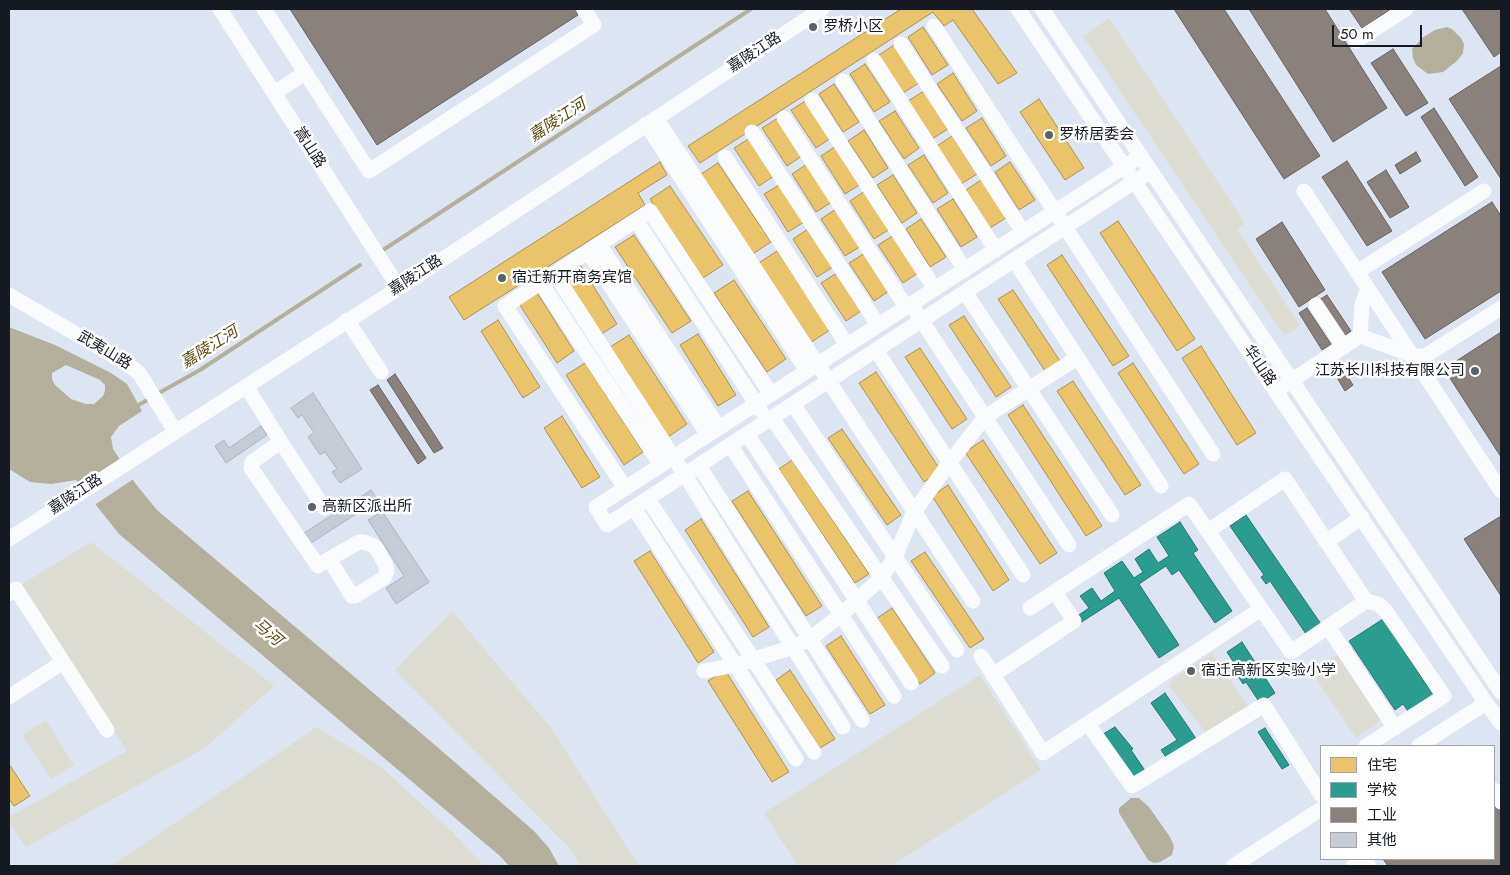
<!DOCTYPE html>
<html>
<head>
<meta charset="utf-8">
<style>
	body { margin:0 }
	#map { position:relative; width:1510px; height:875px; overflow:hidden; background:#dde5f3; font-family:Jost,"Noto Sans SC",sans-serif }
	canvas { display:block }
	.frame { position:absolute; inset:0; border:10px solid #151922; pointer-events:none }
	.legend { position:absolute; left:1320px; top:745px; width:175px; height:115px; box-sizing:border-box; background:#fff; border:1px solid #a1a3a7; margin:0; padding:6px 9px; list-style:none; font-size:15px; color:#151922 }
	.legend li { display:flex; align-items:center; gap:10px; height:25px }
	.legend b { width:25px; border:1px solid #a1a3a7 }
	.scale { position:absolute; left:1332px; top:25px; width:90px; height:22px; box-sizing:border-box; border:2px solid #151922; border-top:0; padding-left:6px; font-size:15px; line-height:18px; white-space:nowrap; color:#151922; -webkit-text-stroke:4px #fff; paint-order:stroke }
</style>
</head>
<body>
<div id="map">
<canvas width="1510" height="875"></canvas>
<div class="frame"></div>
<ul class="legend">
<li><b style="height:14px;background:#e9c46a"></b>住宅</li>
<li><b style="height:14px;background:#2a9d8f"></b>学校</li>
<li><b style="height:14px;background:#8a817c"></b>工业</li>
<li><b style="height:14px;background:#c6ccd6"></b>其他</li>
</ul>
<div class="scale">50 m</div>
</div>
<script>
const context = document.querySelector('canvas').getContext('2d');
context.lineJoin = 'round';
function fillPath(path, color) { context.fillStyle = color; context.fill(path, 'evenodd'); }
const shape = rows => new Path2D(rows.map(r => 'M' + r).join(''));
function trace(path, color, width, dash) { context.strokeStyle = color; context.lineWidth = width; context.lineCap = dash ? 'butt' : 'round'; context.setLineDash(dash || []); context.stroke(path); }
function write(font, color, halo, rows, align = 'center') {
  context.font = font + ' Jost,"Noto Sans SC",sans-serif'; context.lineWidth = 5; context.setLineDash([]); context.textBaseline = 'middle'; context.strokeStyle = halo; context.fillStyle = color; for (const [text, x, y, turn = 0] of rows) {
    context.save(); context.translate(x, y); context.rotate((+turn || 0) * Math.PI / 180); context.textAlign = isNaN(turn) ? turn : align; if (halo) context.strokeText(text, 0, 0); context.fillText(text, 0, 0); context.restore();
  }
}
const green = shape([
	[1109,18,1245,223,1237,229,1300,326,1284,336,1083,36],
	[91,542,274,686,205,748,26,847,9,822,9,817,127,751,19,586],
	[452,611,551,728,639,866,579,866,574,853,395,670],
	[1212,653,1250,710,1207,734,1169,686,1171,681],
	[1339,654,1383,719,1356,738,1312,673],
	[980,675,1041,770,891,866,798,866,764,813],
	[46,720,74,765,51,779,22,735],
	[317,727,381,767,450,830,484,866,111,866]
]);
const water = shape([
	[1447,27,1452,29,1461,38,1464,44,1463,53,1457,61,1443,72,1428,74,1416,65,1413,58,1412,49,1422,38,1435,30],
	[9,327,55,345,111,373,127,384,142,411,119,426,111,437,113,449,135,483,157,510,435,745,534,831,549,848,559,866,509,866,500,856,119,534,76,480,51,484,30,482,9,469],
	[66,365,100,380,105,385,105,391,103,396,94,404,86,404,71,399,55,385,52,379,52,373],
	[1131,798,1139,798,1149,807,1170,837,1174,846,1172,855,1160,862,1154,863,1148,860,1119,813,1119,808]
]);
const pier = shape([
	[122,458,135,478,93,506,78,487]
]);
const homes = shape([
	[901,9,972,9,1017,73,998,84,953,20,944,26,933,12,700,163,688,146,901,9],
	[923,27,948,65,932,75,908,37,923,27],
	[894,45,919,83,903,93,879,55,894,45],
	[865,64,890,102,874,112,850,74,865,64],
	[953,73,977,111,962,121,937,84,953,73],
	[834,84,859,122,843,132,819,94,834,84],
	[924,91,948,129,932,139,908,101,924,91],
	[1039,99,1084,168,1065,180,1020,112,1039,99],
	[807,100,831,138,816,148,791,110,807,100],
	[895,111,919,148,904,159,879,121,895,111],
	[778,118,802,156,787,166,762,128,778,118],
	[982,118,1006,156,991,166,966,128,982,118],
	[864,130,888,168,873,178,848,141,864,130],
	[952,136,977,174,961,184,937,146,952,136],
	[750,138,774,176,759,186,734,148,750,138],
	[836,146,861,184,845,194,821,156,836,146],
	[924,155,948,193,933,203,908,165,924,155],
	[660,162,667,175,638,193,645,205,464,320,449,297,660,162],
	[1010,162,1035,200,1019,210,995,172,1010,162],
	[718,163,771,242,751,255,698,176,718,163],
	[807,164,832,202,816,212,792,174,807,164],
	[893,175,917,213,902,223,877,185,893,175],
	[981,180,1006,218,990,228,966,190,981,180],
	[779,185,804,222,788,232,764,194,779,185],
	[670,186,723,265,703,278,650,199,670,186],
	[865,191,890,229,874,239,850,201,865,191],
	[953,199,977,237,961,247,937,209,953,199],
	[836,209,861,246,845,256,821,219,836,209],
	[921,219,946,257,930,267,906,229,921,219],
	[1118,221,1195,339,1177,351,1100,233,1118,221],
	[808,229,833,267,817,277,793,239,808,229],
	[634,235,691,321,672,333,615,247,634,235],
	[894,235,918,273,903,283,878,245,894,235],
	[777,251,830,330,810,343,757,264,777,251],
	[865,253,889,291,874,301,849,263,865,253],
	[1062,255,1129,356,1113,366,1047,265,1062,255],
	[579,263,617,324,600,335,561,274,579,263],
	[837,273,861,311,846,321,821,283,837,273],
	[734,280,786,359,767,372,714,293,734,280],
	[1013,290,1060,361,1045,371,998,299,1013,290],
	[536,291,574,351,557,363,518,302,536,291],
	[964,316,1011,387,996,397,949,325,964,316],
	[498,320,540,387,523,398,481,331,498,320],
	[698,334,736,395,718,406,680,345,698,334],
	[629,335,687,424,668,437,610,347,629,335],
	[1201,346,1256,433,1237,445,1182,358,1201,346],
	[920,348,967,419,952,429,905,357,920,348],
	[585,363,643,452,624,465,566,375,585,363],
	[1133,363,1199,464,1184,474,1118,373,1133,363],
	[876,372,941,471,924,482,859,383,876,372],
	[1073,381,1141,485,1125,495,1057,391,1073,381],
	[1023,405,1102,526,1086,536,1008,415,1023,405],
	[562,416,600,477,582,488,544,428,562,416],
	[842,429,901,515,887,525,828,438,842,429],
	[983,440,1057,553,1040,564,965,452,983,440],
	[792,460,869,574,855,583,779,469,792,460],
	[948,485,1009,580,993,591,932,496,948,485],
	[748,491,822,606,806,616,732,501,748,491],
	[701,519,769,627,753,637,685,530,701,519],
	[650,551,714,652,698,663,634,561,650,551],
	[925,552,984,639,970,648,911,561,925,552],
	[892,608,935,673,920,684,876,619,892,608],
	[841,636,885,705,870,714,826,646,841,636],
	[725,670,789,772,772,782,708,681,725,670],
	[790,670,835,739,820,748,776,680,790,670],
	[9,764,30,796,14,806,9,799,9,764]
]);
const schools = shape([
	[1246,515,1321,624,1306,634,1270,581,1266,584,1261,577,1264,575,1230,526,1246,515],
	[1180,522,1198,550,1193,553,1232,611,1215,623,1179,570,1172,575,1166,566,1139,584,1179,645,1159,658,1119,598,1080,623,1076,617,1089,608,1080,596,1092,588,1101,601,1115,591,1104,573,1122,561,1134,578,1143,572,1135,559,1149,549,1158,563,1169,556,1157,537,1180,522],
	[1383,619,1433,695,1408,711,1403,704,1395,710,1349,641,1383,619],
	[1242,642,1275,693,1260,703,1246,682,1243,684,1238,676,1241,674,1227,652,1242,642],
	[1165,693,1197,740,1168,760,1161,750,1177,740,1151,703,1165,693],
	[1115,727,1133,749,1131,750,1146,772,1135,780,1103,734,1115,727],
	[1265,728,1289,765,1282,769,1258,732,1265,728]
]);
const industry = shape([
	[290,9,574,9,578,15,377,145,290,9],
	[1174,9,1224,9,1320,156,1284,179,1174,9],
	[1249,9,1325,9,1387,108,1333,142,1249,9],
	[1349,9,1391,9,1362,28,1349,9],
	[1462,9,1501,9,1501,52,1494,57,1462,9],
	[1393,49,1428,103,1406,116,1371,63,1393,49],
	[1501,66,1501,179,1449,99,1501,66],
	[1434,108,1478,177,1465,186,1421,117,1434,108],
	[1416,152,1421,161,1400,174,1395,165,1416,152],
	[1347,161,1392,231,1367,246,1322,177,1347,161],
	[1386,170,1409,207,1390,218,1367,182,1386,170],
	[1492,202,1501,216,1501,291,1425,339,1382,272,1492,202],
	[1282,222,1325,290,1299,307,1256,239,1282,222],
	[1327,295,1351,331,1342,337,1319,300,1327,295],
	[1307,308,1331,344,1322,350,1299,313,1307,308],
	[1501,332,1501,457,1444,369,1501,332],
	[1344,371,1353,385,1345,391,1336,376,1344,371],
	[395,374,443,448,434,453,387,380,395,374],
	[378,385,426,458,418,464,370,390,378,385],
	[1501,516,1501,596,1464,539,1501,516],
	[1494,801,1501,812,1501,866,1388,866,1383,859,1494,859,1494,801]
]);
const stream = shape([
	[380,252,751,9],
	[157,394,200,370,360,265],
	[135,407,151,398]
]);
const building = shape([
	[313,393,362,469,340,483,332,472,337,469,325,452,320,455,308,437,314,433,302,415,298,418,291,408,313,393],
	[261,426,267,435,226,463,215,446,224,440,229,448,261,426],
	[371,490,378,500,311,543,304,533,371,490],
	[382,511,429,582,396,604,386,588,404,576,368,520,382,511]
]);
const minor = shape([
	[220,9,399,288],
	[264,9,369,171,594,25,584,9],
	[1018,9,1486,703,1501,723],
	[1042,9,1501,692],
	[934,26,1213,454],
	[1356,41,1406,9],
	[901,44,1023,232],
	[874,60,996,250],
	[843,81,965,270],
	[274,93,305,73],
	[812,100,935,289],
	[656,118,973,601],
	[784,118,906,307],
	[646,124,807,371],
	[752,132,878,325],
	[1141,156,596,507,607,525,1151,171],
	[725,157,847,345],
	[1304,191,1501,491],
	[636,220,650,211,771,394],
	[599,244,719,428],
	[588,252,708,435],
	[1014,260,1161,486],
	[1357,272,1484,191],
	[555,274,685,475,843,727],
	[541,283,661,465],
	[965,292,1112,515],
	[9,295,126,363,139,373,175,431],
	[1316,305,1344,347],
	[916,312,1069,545],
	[347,320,381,372],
	[1360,336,1415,356,1425,356,1501,308],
	[1360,336,1362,304,1368,289],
	[876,350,1023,575],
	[246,386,279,439,279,442,276,445,252,462,251,468,318,566,329,559,359,542,364,542,374,546,378,551,386,566,387,571,384,578,355,596,352,596,329,559],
	[1283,386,1360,336],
	[793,404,957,650],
	[772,418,942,666],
	[747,434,911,683],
	[279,439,324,508],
	[730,445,894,696],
	[699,466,862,720],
	[625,488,505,306,636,220,761,411],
	[648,499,814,752],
	[634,508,796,759],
	[9,539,399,288,822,9],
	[1326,542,1362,517],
	[9,594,16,589,107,730],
	[1030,608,1189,504,1291,652,1366,601,1285,479,1208,531],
	[1328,627,1395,728],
	[981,656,1043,753,1261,609],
	[704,671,736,665,793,647,810,639,841,615,882,577,895,557,914,512,950,462,985,417,1077,358],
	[993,675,1074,621,1055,592],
	[9,697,63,662],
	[1088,724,1132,786,1264,705,1321,795],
	[1366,746,1444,696,1385,610,1378,604,1366,601],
	[1419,746,1486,703],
	[1494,790,1501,802],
	[1233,866,1321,809],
	[1353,866,1364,859,1369,866]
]);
const markers = [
	[813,27,5,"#5b606b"],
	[1049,135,5,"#5b606b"],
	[502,278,5,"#5b606b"],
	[1475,371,5,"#5b606b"],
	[312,507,5,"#5b606b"],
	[1191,671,5,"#5b606b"]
];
const poiNames = [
	["罗桥小区",823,27],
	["罗桥居委会",1059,135],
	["宿迁新开商务宾馆",512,278],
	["江苏长川科技有限公司",1465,371,"right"],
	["高新区派出所",322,507],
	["宿迁高新区实验小学",1201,671]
];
const streetNames = [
	["嘉陵江路",755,53,-33],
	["嵩山路",309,148,57],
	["嘉陵江路",416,276,-33],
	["武夷山路",104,351,31],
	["华山路",1259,366,56],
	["嘉陵江路",76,495,-33]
];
const waterNames = [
	["嘉陵江河",558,121,-33],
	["嘉陵江河",210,348,-32],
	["马河",267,633,40]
];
fillPath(green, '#dddcd3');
fillPath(water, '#b5b09e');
fillPath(pier, '#dde5f3');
fillPath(homes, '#e9c46a');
trace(homes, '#a99154', 1);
fillPath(schools, '#2a9d8f');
trace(schools, '#24756e', 1);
fillPath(industry, '#8a817c');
trace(industry, '#676261', 1);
trace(stream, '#b5b09e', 4);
fillPath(building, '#c6ccd6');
trace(building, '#aeb4be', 1);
trace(minor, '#fafbfd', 15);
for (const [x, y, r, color] of markers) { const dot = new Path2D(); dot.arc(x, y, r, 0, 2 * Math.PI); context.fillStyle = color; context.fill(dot); trace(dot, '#fff', 2); }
write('15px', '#151922', '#fff', poiNames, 'left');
write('15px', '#151922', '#fff', streetNames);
write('italic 16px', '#5b4b12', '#fff', waterNames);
</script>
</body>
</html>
